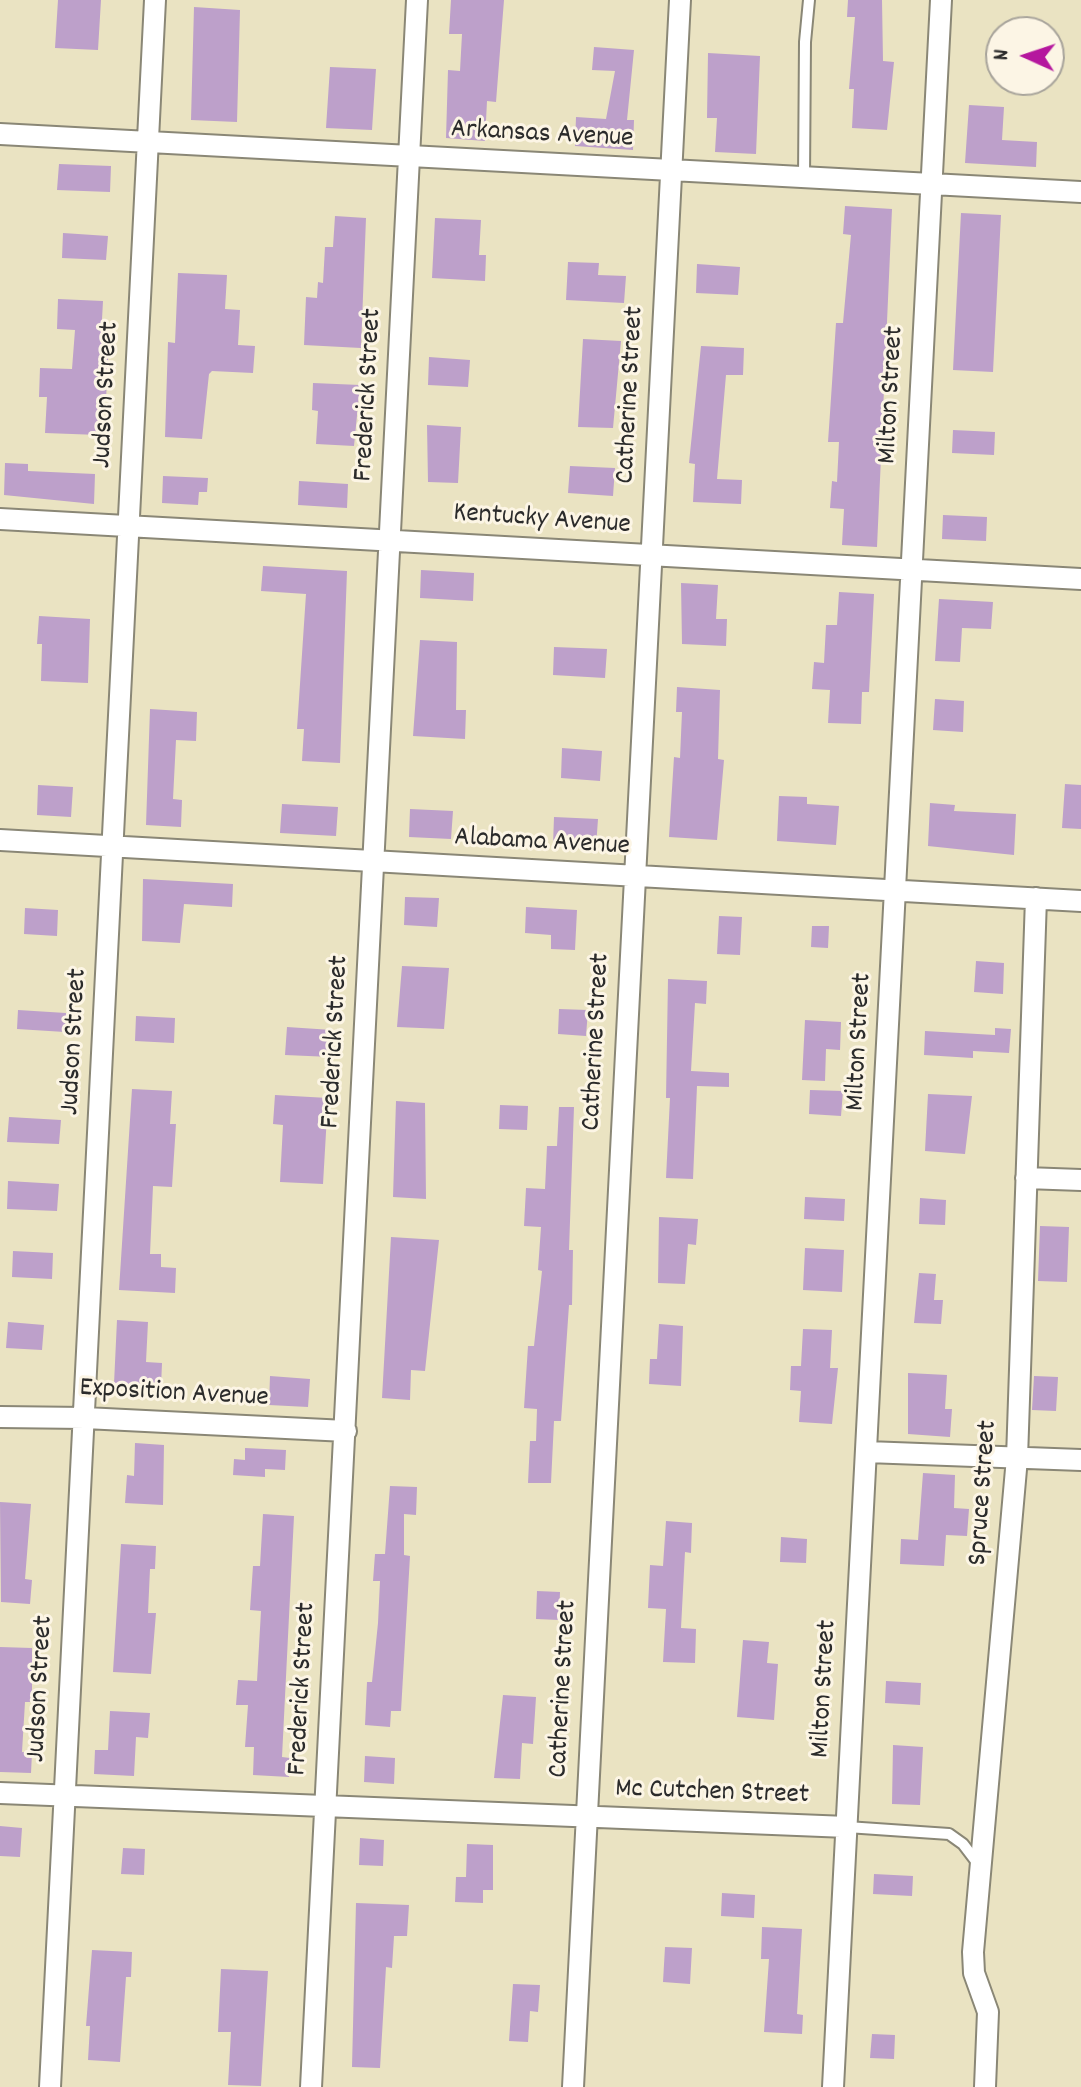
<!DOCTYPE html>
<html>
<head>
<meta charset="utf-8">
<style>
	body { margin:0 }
	#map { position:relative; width:1081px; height:2087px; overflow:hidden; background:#eae3c2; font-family:Dekko,sans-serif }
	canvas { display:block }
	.north { position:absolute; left:985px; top:16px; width:80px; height:80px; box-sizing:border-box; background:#fcf5e5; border:2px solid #a8a49b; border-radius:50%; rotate:273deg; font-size:22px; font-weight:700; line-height:32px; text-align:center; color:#2b2b2b }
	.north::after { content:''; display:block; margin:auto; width:28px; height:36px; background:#b5179e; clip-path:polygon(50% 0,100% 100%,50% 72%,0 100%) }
</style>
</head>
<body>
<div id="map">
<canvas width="1081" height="2087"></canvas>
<div class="north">N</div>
</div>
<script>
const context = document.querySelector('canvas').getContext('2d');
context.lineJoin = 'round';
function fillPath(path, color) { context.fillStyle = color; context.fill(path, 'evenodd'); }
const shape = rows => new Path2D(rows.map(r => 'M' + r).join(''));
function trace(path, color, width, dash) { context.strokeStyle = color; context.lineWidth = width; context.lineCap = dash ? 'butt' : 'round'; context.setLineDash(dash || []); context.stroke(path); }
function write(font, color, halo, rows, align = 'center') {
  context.font = font + ' Dekko,sans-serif'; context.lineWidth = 6; context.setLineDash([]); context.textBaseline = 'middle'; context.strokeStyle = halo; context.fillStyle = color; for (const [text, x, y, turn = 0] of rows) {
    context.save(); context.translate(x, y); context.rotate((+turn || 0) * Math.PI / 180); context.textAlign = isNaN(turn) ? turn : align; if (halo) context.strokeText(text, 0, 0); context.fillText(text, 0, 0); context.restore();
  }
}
const building = shape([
	[58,0,101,0,98,50,55,48],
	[451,0,504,0,496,102,487,101,485,141,446,138,448,70,460,71,462,34,449,34],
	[848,0,882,0,883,61,894,62,887,130,852,128,854,89,849,89,855,17,847,17],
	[194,7,240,10,237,122,191,120],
	[594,47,634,50,627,120,634,120,633,150,575,146,576,117,606,119,615,71,592,70],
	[708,53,760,56,756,154,715,152,717,118,707,118],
	[330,67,376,69,372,130,326,128],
	[969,105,1004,107,1002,140,1037,142,1036,167,965,163],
	[59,164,111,166,110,192,57,190],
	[845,206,892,209,877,547,842,545,844,509,830,508,832,481,837,482,839,442,828,442,830,413,836,323,843,323,851,235,843,234],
	[961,213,1001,215,993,372,953,370],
	[335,216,366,218,361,348,304,345,306,297,317,298,318,282,323,283,325,247,333,247],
	[435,218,481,220,479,255,486,255,485,281,432,278],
	[63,233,108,236,106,260,62,258],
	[568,262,599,263,598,275,626,276,624,303,566,300],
	[697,264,740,267,738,295,696,293],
	[178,273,227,275,225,309,240,310,238,345,255,346,253,373,212,371,209,374,202,439,165,437,168,342,175,343],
	[58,299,103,301,101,338,109,339,106,400,101,400,99,435,45,433,47,397,39,397,40,368,72,369,75,330,57,329],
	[583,339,621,341,613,428,578,427],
	[701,346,744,348,743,375,726,375,717,479,742,480,741,504,693,502,695,464,689,463],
	[429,357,470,360,468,387,428,385],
	[313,383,360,385,354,446,316,444,318,411,312,410],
	[427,425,461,427,458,483,428,482],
	[953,430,995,432,994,455,952,453],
	[5,463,28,464,28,471,95,474,94,504,4,495],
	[570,466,615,468,613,496,568,493],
	[163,476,208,478,207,492,199,492,198,505,162,503],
	[299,481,348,484,347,508,298,505],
	[943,515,987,517,986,541,942,539],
	[263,566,347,571,340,763,302,761,304,729,297,729,306,594,261,591],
	[421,570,474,573,473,601,420,598],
	[681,583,718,585,716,619,727,619,726,646,682,644],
	[839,592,874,594,869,692,862,692,861,724,828,723,830,690,812,689,814,662,824,663,826,625,837,625],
	[939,599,993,602,991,629,962,628,960,662,935,661],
	[39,616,90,619,88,683,41,681,42,644,37,644],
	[420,640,457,642,456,710,466,710,465,739,413,736],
	[554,647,607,649,605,678,553,675],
	[677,687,720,690,718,759,724,760,717,840,669,837,674,757,680,758,682,712,676,712],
	[935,699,964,701,963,732,933,730],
	[150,709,197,712,196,741,176,740,173,799,182,800,181,827,146,825],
	[562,748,602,751,600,781,561,778],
	[1065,784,1081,785,1081,829,1062,828],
	[38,785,73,787,71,817,37,815],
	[779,796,807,797,807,804,839,806,836,845,777,841],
	[930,803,955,805,954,811,1016,814,1014,855,928,846],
	[282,804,338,807,336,836,280,833],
	[410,809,453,811,451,839,409,837],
	[554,817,598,819,596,847,553,845],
	[143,879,233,884,232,907,184,904,180,943,142,941],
	[405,897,439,898,437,927,404,925],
	[526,907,577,910,575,950,551,949,551,935,525,933],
	[25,908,58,910,57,936,24,934],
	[719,916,742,917,740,955,717,954],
	[812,926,829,926,828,948,811,947],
	[976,961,1004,963,1003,994,974,992],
	[402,966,449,968,444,1029,397,1027],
	[668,979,707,981,706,1004,695,1003,691,1071,729,1073,729,1087,697,1086,693,1179,666,1178,670,1098,666,1098],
	[559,1009,588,1010,586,1036,558,1034],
	[18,1010,66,1013,65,1032,17,1029],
	[136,1016,175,1018,174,1043,135,1041],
	[805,1020,841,1022,840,1050,826,1049,825,1081,802,1080],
	[287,1027,332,1030,331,1057,285,1055],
	[995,1028,1011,1029,1009,1053,973,1051,973,1058,924,1055,925,1031,995,1035],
	[132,1089,172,1091,170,1124,176,1124,172,1187,153,1186,150,1254,161,1254,161,1267,176,1268,175,1293,119,1290],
	[810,1090,843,1091,841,1116,809,1114],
	[928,1094,972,1096,965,1154,925,1151],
	[275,1095,328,1098,323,1184,280,1182,283,1125,273,1124],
	[396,1101,425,1103,426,1199,393,1197],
	[500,1105,528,1106,527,1130,499,1129],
	[559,1107,574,1107,569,1250,573,1250,572,1305,569,1305,561,1421,554,1421,551,1483,528,1483,530,1441,536,1441,537,1409,524,1408,528,1346,534,1346,542,1271,538,1270,541,1227,524,1226,526,1188,545,1189,547,1146,557,1146],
	[9,1117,61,1120,59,1144,7,1142],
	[8,1181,59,1184,57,1211,7,1209],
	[805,1197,845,1199,844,1221,804,1219],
	[920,1198,946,1200,945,1225,919,1224],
	[659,1217,698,1219,696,1245,688,1244,685,1284,658,1283],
	[1040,1226,1069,1227,1067,1282,1038,1281],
	[391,1237,439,1240,425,1371,411,1370,410,1400,382,1398],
	[805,1248,844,1250,842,1292,803,1290],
	[13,1251,53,1253,52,1279,12,1277],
	[919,1273,936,1274,934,1300,943,1300,941,1324,914,1323],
	[117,1320,148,1322,146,1362,162,1363,161,1387,114,1384],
	[8,1322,44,1325,42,1350,6,1348],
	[659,1324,683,1326,681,1386,649,1384,650,1359,657,1359],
	[803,1329,832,1330,830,1368,838,1368,832,1424,799,1422,801,1391,790,1390,791,1366,801,1366],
	[908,1373,947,1375,945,1409,952,1409,950,1437,908,1434],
	[270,1376,310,1379,308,1407,269,1405],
	[1034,1376,1058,1377,1056,1411,1032,1410],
	[135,1443,164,1445,163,1505,125,1503,127,1475,134,1476],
	[245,1448,286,1450,285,1470,265,1469,265,1477,233,1475,234,1459,245,1460],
	[923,1473,955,1475,954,1508,969,1509,967,1536,946,1535,944,1566,900,1564,901,1539,918,1540],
	[390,1486,417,1487,416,1515,404,1514,404,1555,410,1556,401,1711,391,1711,390,1727,365,1725,367,1682,372,1682,378,1623,380,1581,373,1581,375,1554,385,1554],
	[0,1502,31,1504,25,1579,32,1580,30,1604,1,1602],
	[263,1514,294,1516,282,1757,290,1758,289,1777,253,1775,254,1747,245,1747,248,1705,236,1705,238,1680,257,1681,261,1611,250,1610,253,1566,260,1566],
	[666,1521,692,1523,691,1553,685,1552,681,1628,696,1629,695,1663,663,1662,666,1609,648,1608,650,1565,663,1566],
	[781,1537,807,1539,806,1563,780,1562],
	[121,1544,156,1546,155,1569,150,1569,148,1613,156,1613,151,1674,113,1672],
	[537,1591,560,1592,559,1620,536,1619],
	[743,1640,769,1642,767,1663,778,1664,774,1720,737,1717],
	[0,1647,32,1648,32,1702,25,1702,22,1752,32,1753,31,1773,0,1772],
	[886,1681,921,1683,920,1705,885,1703],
	[503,1695,536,1697,533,1744,522,1743,520,1779,494,1778],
	[110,1711,150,1713,148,1738,136,1737,134,1776,94,1774,95,1750,108,1750],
	[893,1745,923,1747,920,1805,892,1804],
	[365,1756,395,1758,394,1784,364,1782],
	[0,1826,22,1828,20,1857,0,1856],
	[360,1838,384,1840,383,1866,359,1865],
	[467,1844,493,1845,493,1890,483,1890,483,1903,455,1902,456,1877,466,1877],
	[123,1848,145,1849,144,1875,121,1874],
	[874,1874,913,1876,912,1896,873,1894],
	[722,1893,755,1895,754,1918,721,1916],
	[356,1903,409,1905,407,1936,394,1936,392,1968,386,1967,380,2068,352,2067],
	[762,1927,802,1929,797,2014,803,2015,802,2034,764,2032,769,1959,761,1959],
	[665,1947,692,1948,690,1984,663,1982],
	[92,1950,132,1952,131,1977,126,1977,120,2062,88,2060,90,2026,86,2026],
	[221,1969,268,1971,261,2086,228,2085,231,2032,218,2032],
	[513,1984,540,1985,538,2012,530,2011,528,2042,509,2041],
	[872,2034,895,2035,894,2059,870,2058]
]);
const service = shape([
	[804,178,805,42,809,0],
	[847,1827,949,1834,963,1844,979,1865]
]);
const minor = shape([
	[0,134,1081,192],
	[0,519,1081,579],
	[0,840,1081,901],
	[1026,1178,1081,1180],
	[0,1417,85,1418,346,1431],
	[867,1452,1081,1460],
	[0,1793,847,1827],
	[50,2087,155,0],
	[311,2087,417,0],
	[573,2087,680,0],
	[833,2087,941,0],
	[985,2087,988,2012,974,1973,973,1952,1017,1458,1036,898]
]);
const streetNames = [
	["Arkansas Avenue",542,136,3],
	["Judson Street",108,395,-87],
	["Frederick Street",370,395,-87],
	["Catherine Street",632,395,-87],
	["Milton Street",893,395,-87],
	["Kentucky Avenue",542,521,4],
	["Alabama Avenue",542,844,3],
	["Judson Street",76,1042,-87],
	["Frederick Street",337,1042,-87],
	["Catherine Street",598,1042,-87],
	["Milton Street",861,1042,-87],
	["Exposition Avenue",174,1395,3],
	["Spruce Street",985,1493,-86],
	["Judson Street",42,1689,-87],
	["Frederick Street",304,1689,-87],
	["Catherine Street",565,1689,-87],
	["Milton Street",826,1689,-87],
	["Mc Cutchen Street",712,1794,2]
];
fillPath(building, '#bda0ca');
trace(service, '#8a8776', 14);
trace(minor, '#8a8776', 24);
trace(service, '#fff', 10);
trace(minor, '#fff', 20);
write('28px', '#2b2b2b', '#fcf5e5', streetNames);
</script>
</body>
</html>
